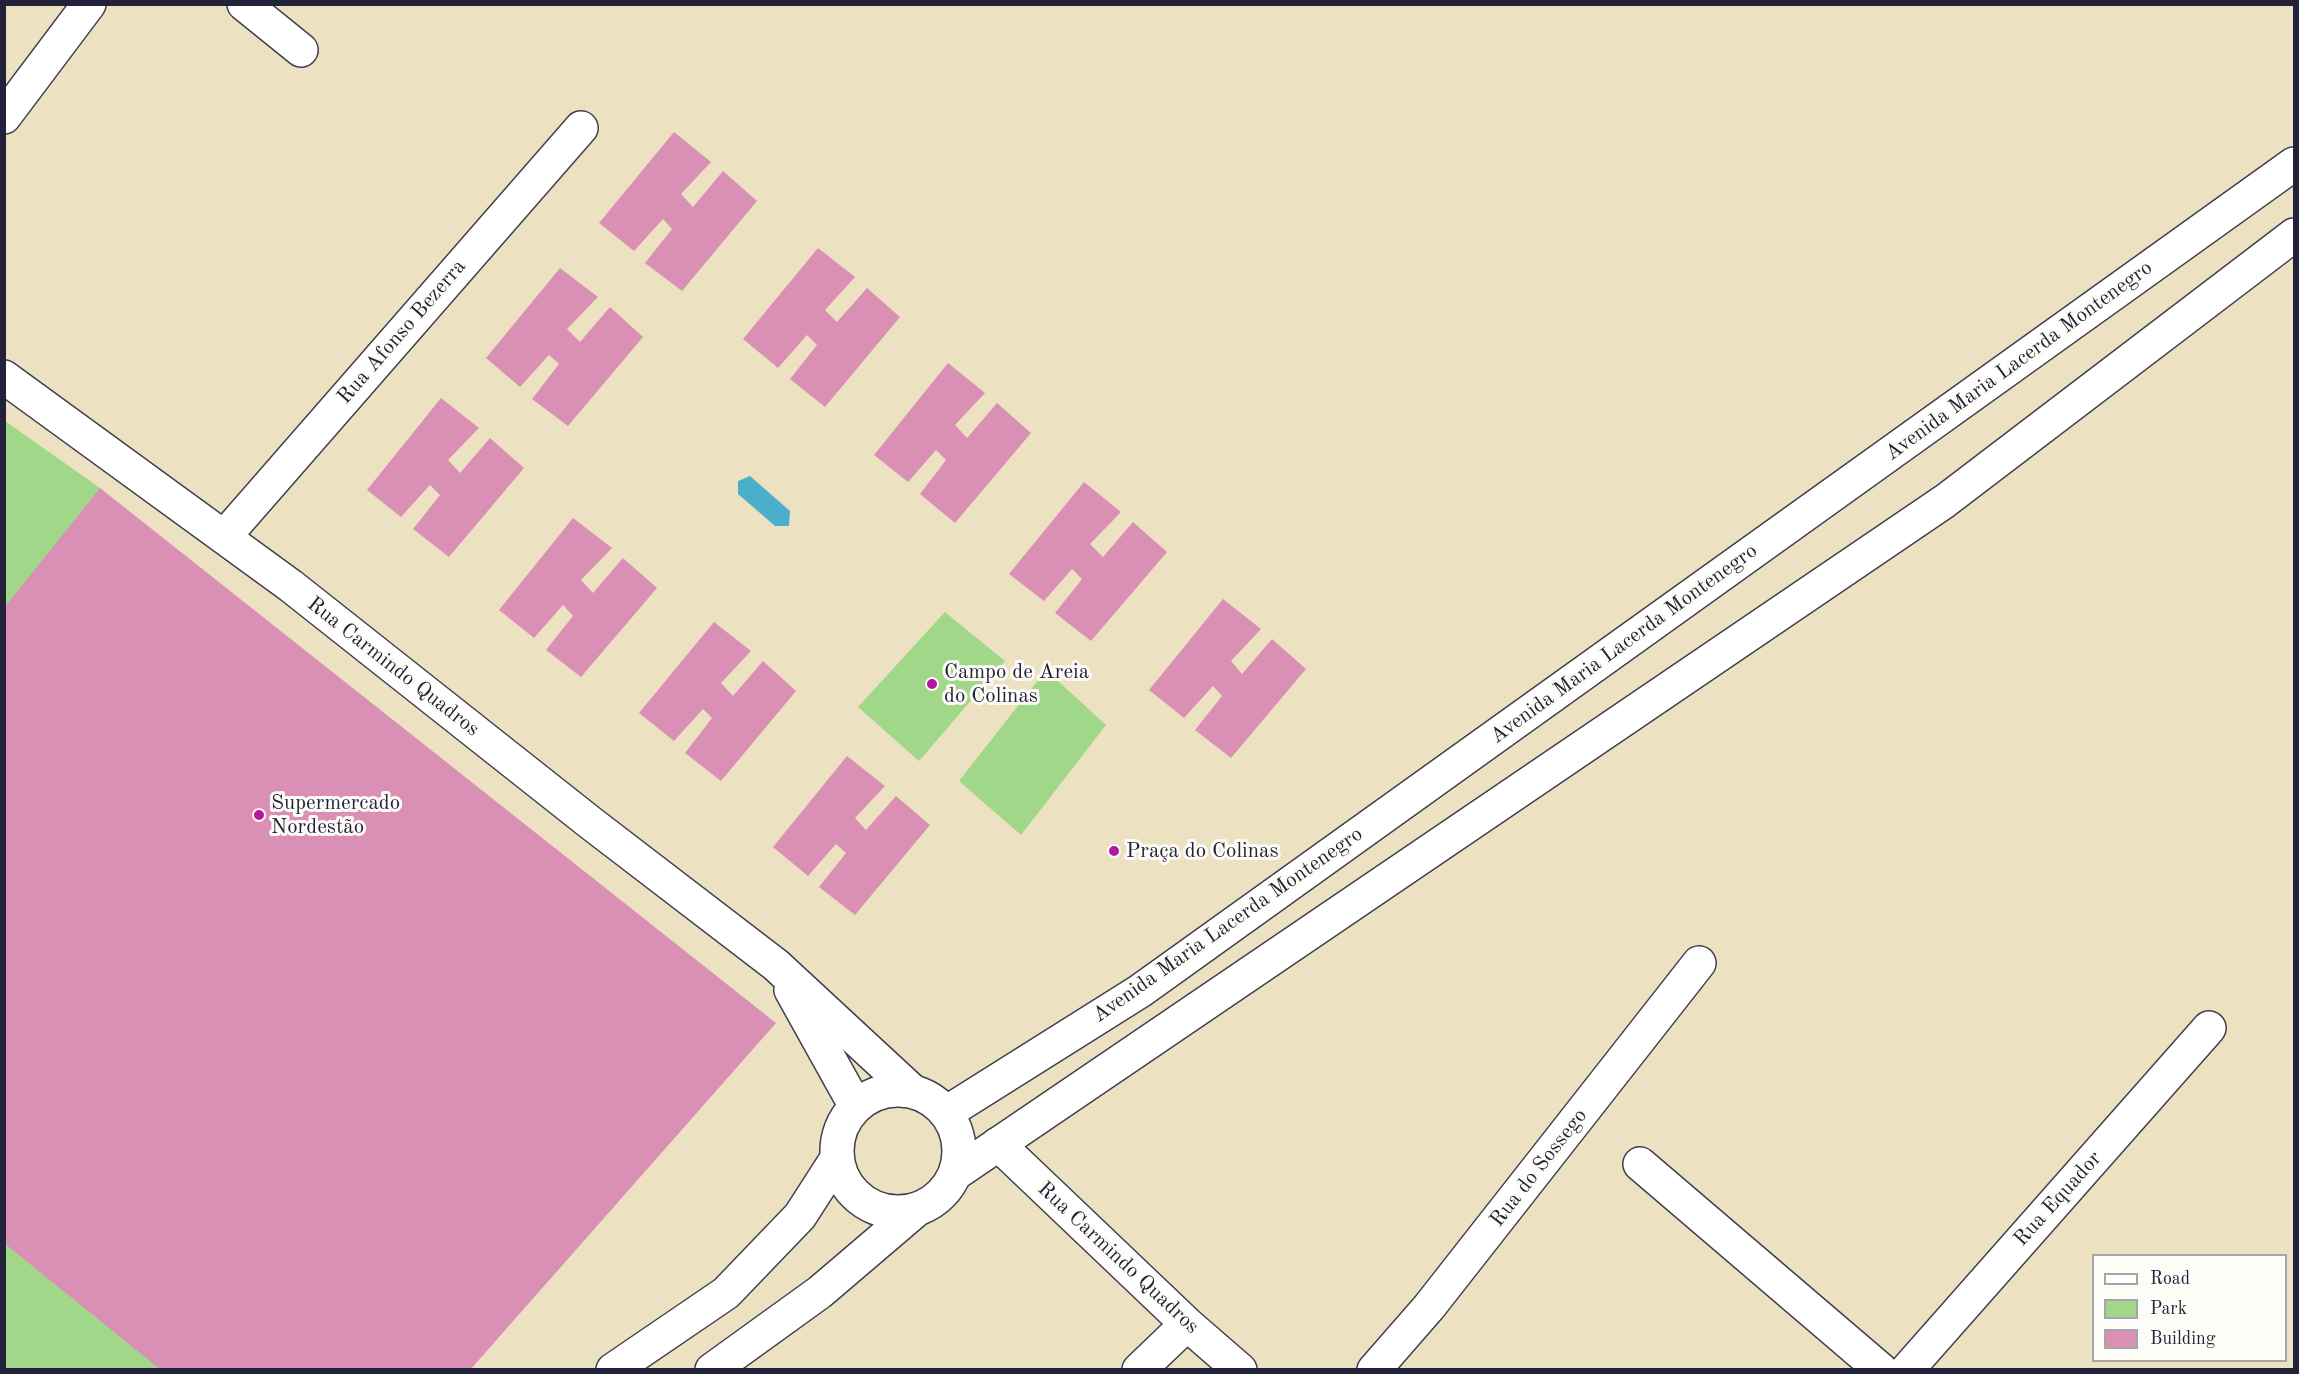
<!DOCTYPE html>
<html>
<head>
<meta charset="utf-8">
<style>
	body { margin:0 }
	#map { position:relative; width:2299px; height:1374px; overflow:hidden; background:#ece2c1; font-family:"Old Standard TT",serif }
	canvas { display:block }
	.frame { position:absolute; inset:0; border:6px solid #22223b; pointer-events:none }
	.legend { position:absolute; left:2092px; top:1254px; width:195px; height:108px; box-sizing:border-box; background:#fdfcf7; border:2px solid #a5a5ac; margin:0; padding:8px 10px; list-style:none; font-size:18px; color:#22223b }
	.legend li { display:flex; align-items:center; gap:12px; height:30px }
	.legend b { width:30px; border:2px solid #a5a5ac }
</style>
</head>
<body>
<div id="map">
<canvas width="2299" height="1374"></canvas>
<div class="frame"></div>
<ul class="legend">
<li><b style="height:8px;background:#fff"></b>Road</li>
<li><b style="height:16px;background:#a0d789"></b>Park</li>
<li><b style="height:16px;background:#da90b5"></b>Building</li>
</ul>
</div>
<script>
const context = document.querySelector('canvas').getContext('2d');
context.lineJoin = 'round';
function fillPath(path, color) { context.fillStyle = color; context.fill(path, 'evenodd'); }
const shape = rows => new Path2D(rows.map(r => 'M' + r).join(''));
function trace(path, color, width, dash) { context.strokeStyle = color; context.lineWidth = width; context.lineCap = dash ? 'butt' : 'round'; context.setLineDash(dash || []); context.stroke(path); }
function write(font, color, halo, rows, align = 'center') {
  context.font = font + ' "Old Standard TT",serif'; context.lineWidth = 6; context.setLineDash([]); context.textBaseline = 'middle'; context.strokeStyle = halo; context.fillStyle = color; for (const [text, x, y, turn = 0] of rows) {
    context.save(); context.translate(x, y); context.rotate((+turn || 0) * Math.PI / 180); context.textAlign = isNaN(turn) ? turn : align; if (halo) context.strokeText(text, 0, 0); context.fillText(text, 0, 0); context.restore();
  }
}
const green = shape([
	[5,421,100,488,5,608],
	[945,612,1005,661,919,761,858,707],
	[1046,670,1106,725,1021,835,959,781],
	[5,1243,161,1369,5,1369]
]);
const water = shape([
	[750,476,790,511,789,526,775,526,738,494,738,481]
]);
const building = shape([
	[674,132,711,162,681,194,693,207,723,171,757,201,682,291,645,263,672,229,663,219,634,251,599,223],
	[818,248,855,277,825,310,837,322,867,288,900,317,825,407,790,379,817,345,807,335,778,368,743,339],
	[560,268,598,297,567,329,580,342,610,307,643,337,568,426,532,399,559,364,549,355,520,387,486,358],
	[948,363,985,393,955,425,967,438,997,403,1031,433,955,523,920,494,946,460,936,450,908,482,874,455],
	[441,398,479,428,448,460,460,473,490,438,524,468,449,557,413,529,440,495,430,485,401,517,367,490],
	[1084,482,1121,512,1090,544,1103,557,1133,522,1167,552,1091,641,1055,613,1082,579,1072,569,1044,601,1009,574],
	[100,488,776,1023,470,1370,161,1370,4,1243,4,608],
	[573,518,612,548,581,580,593,593,623,558,657,588,581,677,546,650,573,616,563,605,534,638,499,610],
	[1223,599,1261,629,1231,661,1242,674,1272,639,1306,669,1231,758,1195,730,1222,696,1213,686,1184,718,1149,690],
	[714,622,751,651,721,683,733,696,763,661,796,691,721,781,685,753,712,718,703,709,674,741,639,713],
	[847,756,885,786,855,818,866,830,896,796,930,825,855,915,819,887,846,853,836,844,808,876,773,847]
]);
const minor = shape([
	[244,4,301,50],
	[4,117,89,4],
	[4,377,291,586,592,824,776,965,911,1090],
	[224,537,581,128],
	[791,990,855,1105],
	[998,1144,1187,1324,1240,1370],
	[1640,1164,1881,1370],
	[1139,1370,1187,1324],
	[1374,1370,1429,1307,1699,963],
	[1907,1370,2209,1028]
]);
const major = shape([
	'837 1151a61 61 0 1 1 122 0a61 61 0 1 1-122 0Z',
	[946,1113,1140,991,2294,164],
	[956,1173,1945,501,2294,235],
	[613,1370,726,1293,800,1216,836,1160],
	[712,1370,820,1292,915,1211]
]);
const markers = [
	[932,684,6,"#b5179e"],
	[259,815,6,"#b5179e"],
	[1114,851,6,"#b5179e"]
];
const streetNames = [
	["Rua Afonso Bezerra",402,332,-49],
	["Avenida Maria Lacerda Montenegro",2019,361,-36],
	["Avenida Maria Lacerda Montenegro",1624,644,-36],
	["Rua Carmindo Quadros",393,667,38],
	["Avenida Maria Lacerda Montenegro",1228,925,-35],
	["Rua do Sossego",1539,1168,-52],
	["Rua Equador",2058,1199,-48],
	["Rua Carmindo Quadros",1118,1258,43]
];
const poiNames = [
	["Campo de Areia",944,672],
	["do Colinas",944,696],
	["Supermercado",271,803],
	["Nordestão",271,827],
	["Praça do Colinas",1126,851]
];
fillPath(green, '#a0d789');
fillPath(water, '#4ab0c9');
fillPath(building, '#da90b5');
trace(minor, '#403f4f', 36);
trace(major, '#403f4f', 36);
trace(minor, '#fff', 33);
trace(major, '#fff', 33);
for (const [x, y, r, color] of markers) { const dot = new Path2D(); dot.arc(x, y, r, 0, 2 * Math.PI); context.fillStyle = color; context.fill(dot); trace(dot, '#fdfcf7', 2); }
write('21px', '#22223b', '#fdfcf7', streetNames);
write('21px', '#22223b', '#fdfcf7', poiNames, 'left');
</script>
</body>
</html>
